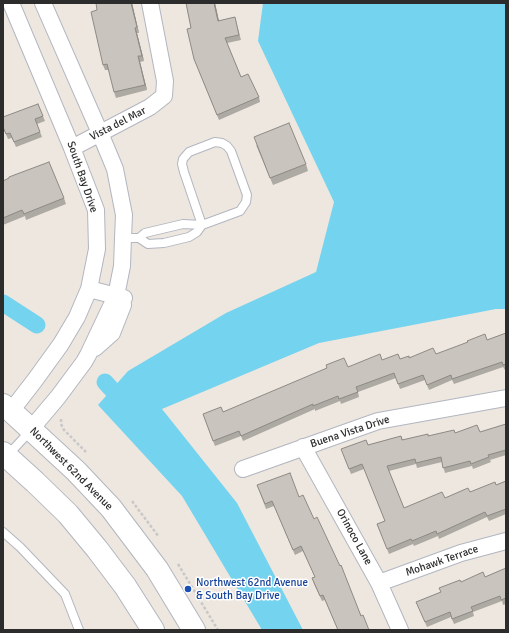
<!DOCTYPE html>
<html>
<head>
<meta charset="utf-8">
<style>
	body { margin:0 }
	#map { position:relative; width:509px; height:633px; overflow:hidden; background:#eee7df; font-family:Signika,sans-serif }
	canvas { display:block }
	.frame { position:absolute; inset:0; border:4px solid #2c2c2c; pointer-events:none }
</style>
</head>
<body>
<div id="map">
<canvas width="509" height="633"></canvas>
<div class="frame"></div>
</div>
<script>
const context = document.querySelector('canvas').getContext('2d');
context.lineJoin = 'round';
function fillPath(path, color) { context.fillStyle = color; context.fill(path, 'evenodd'); }
const shape = rows => new Path2D(rows.map(r => 'M' + r).join(''));
function trace(path, color, width, dash) { context.strokeStyle = color; context.lineWidth = width; context.lineCap = dash ? 'butt' : 'round'; context.setLineDash(dash || []); context.stroke(path); }
function write(font, color, halo, rows, align = 'center') {
  context.font = font + ' Signika,sans-serif'; context.lineWidth = 3; context.setLineDash([]); context.textBaseline = 'middle'; context.strokeStyle = halo; context.fillStyle = color; for (const [text, x, y, turn = 0] of rows) {
    context.save(); context.translate(x, y); context.rotate((+turn || 0) * Math.PI / 180); context.textAlign = isNaN(turn) ? turn : align; if (halo) context.strokeText(text, 0, 0); context.fillText(text, 0, 0); context.restore();
  }
}
const water = shape([
	[263,3,506,3,506,309,496,309,319,343,162,409,237,503,303,630,262,630,182,496,98,405,128,371,226,313,316,272,334,202,258,41]
]);
const canal = shape([
	[3,303,37,325],
	[105,382,127,406]
]);
const path = shape([
	[61,419,61,424,64,430,86,452],
	[132,501,159,537],
	[178,564,218,630]
]);
const lane = shape([
	[123,238,139,238,148,244,164,243,189,237,197,232,202,225],
	[139,238,145,233,183,224,202,225,240,211,246,202,247,195,231,151,227,146,222,143,215,142,189,152,183,159,182,164,184,172,202,225],
	[8,455,31,430],
	[3,532,20,547,65,594,79,630]
]);
const street = shape([
	[11,3,72,148,96,210,97,249,89,289,77,317,61,344,35,380,11,411],
	[72,148,150,107,164,96,165,81,150,3],
	[89,289,124,298],
	[95,348,112,333,123,305],
	[31,429,58,397,84,362,88,355,116,296,122,266,123,238,124,215,115,169,100,133,43,3],
	[303,447,379,583,400,630],
	[243,469,378,421,506,398],
	[379,583,461,553,506,541]
]);
const secondary = shape([
	[3,405,11,411,76,471,111,508,157,569,194,630],
	[3,453,35,482,68,514,97,549,125,586,153,630]
]);
const wall = shape([
	[132,3,139,33,137,33,144,61,140,62,147,90,116,98,114,92,109,70,105,70,103,65,97,10],
	[186,3,215,3,219,21,235,17,241,40,227,43,241,77,259,97,260,102,219,120,194,59,191,28],
	[38,104,45,121,37,124,42,137,16,147,12,138,8,139,3,127],
	[256,145,306,164,308,171,273,185],
	[3,181,64,198,66,204,26,220,25,216,3,225],
	[506,333,506,369,505,370,503,367,454,384,452,380,429,390,425,380,400,389,396,378,358,392,359,397,341,404,340,401,315,411,315,409,243,441,241,436,215,446,203,414,223,412,348,367,382,360,400,359,436,354,487,340],
	[506,424,506,455,490,460,491,462,473,469,472,466,445,473,442,462,417,468,416,464,389,471,404,508,470,492,496,485,506,481,506,514,489,521,487,517,439,539,438,536,414,546,413,544,389,554,377,524,385,521,364,469,351,474,341,449,368,445,401,436,403,440,455,433,480,432],
	[257,485,299,497,369,630,338,630,325,600,322,601,314,584,312,578,315,577,303,551,295,555,274,506,266,509],
	[506,568,506,604,503,605,502,601,473,612,474,616,454,624,451,617,427,627,416,602,441,592,461,582,485,577]
]);
const shadedWall = shape([
	[131,3,132,3,139,33,137,27],
	[214,3,215,3,220,26,218,21],
	[135,28,137,33,144,61,142,56],
	[138,56,140,62,147,90,145,85]
]);
const building = shape([
	[96,3,131,3,137,27,135,28,142,56,138,56,145,85,114,92,107,64,103,65,91,12,97,10,96,3],
	[186,3,214,3,218,21,235,17,239,35,225,38,241,77,248,74,259,97,217,115,194,59,187,29,191,28,186,3],
	[38,104,43,116,35,119,40,132,14,142,10,133,6,134,3,127,3,117,38,104],
	[289,123,306,164,270,178,254,137,289,123],
	[49,162,64,198,24,214,22,210,3,218,3,181,9,178,9,177,49,162],
	[506,333,506,364,503,365,502,362,452,379,451,375,427,385,423,375,398,384,394,373,356,387,358,392,339,399,338,396,313,406,313,404,241,436,239,431,213,441,203,414,221,407,223,412,327,368,326,365,344,358,348,367,380,354,382,360,398,354,400,359,409,356,409,358,433,348,436,354,468,342,467,341,485,334,487,340,506,333],
	[506,424,506,450,488,455,489,457,471,464,470,461,443,468,441,457,416,463,415,459,387,466,404,508,442,492,445,498,468,488,470,492,495,482,496,485,506,481,506,509,487,516,485,512,437,534,436,531,412,541,411,539,387,549,377,524,385,521,362,464,349,469,341,449,366,440,368,445,401,436,402,440,428,434,428,436,454,430,455,433,477,425,480,432,506,424],
	[290,473,299,497,303,495,314,519,317,517,340,566,341,565,361,616,363,615,369,630,338,630,323,595,320,596,312,578,315,577,301,546,293,550,272,501,265,504,257,485,290,473],
	[506,568,506,598,501,600,500,596,471,607,473,611,452,619,450,612,425,622,416,602,441,592,439,588,460,580,461,582,483,572,485,577,506,568]
]);
const markers = [
	[188,589,4,"#1a4fb4"]
];
const streetNames = [
	["Vista del Mar",118,124,-27],
	["South Bay Drive",82,177,71],
	["Buena Vista Drive",350,432,-18],
	["Northwest 62nd Avenue",71,469,45],
	["Orinoco Lane",354,537,61],
	["Mohawk Terrace",442,561,-19]
];
const transitNames = [
	["Northwest 62nd Avenue",196,583],
	["& South Bay Drive",196,596]
];
fillPath(water, '#74d3ee');
trace(canal, '#74d3ee', 17);
trace(lane, '#b2b6c0', 10);
trace(street, '#b2b6c0', 18);
trace(secondary, '#b2b6c0', 24);
trace(path, '#c8c8c8', 2.5, [3, 2]);
trace(lane, '#fff', 8);
trace(street, '#fff', 16);
trace(secondary, '#fff', 22);
fillPath(wall, '#ada9a3');
fillPath(shadedWall, '#8d8985');
fillPath(building, '#c9c4be');
trace(building, '#8d8985', 1);
for (const [x, y, r, color] of markers) { const dot = new Path2D(); dot.arc(x, y, r, 0, 2 * Math.PI); context.fillStyle = color; context.fill(dot); trace(dot, '#fff', 1.5); }
write('11px', '#2c2c2c', '#fff', streetNames);
write('11px', '#164399', '#fff', transitNames, 'left');
</script>
</body>
</html>
